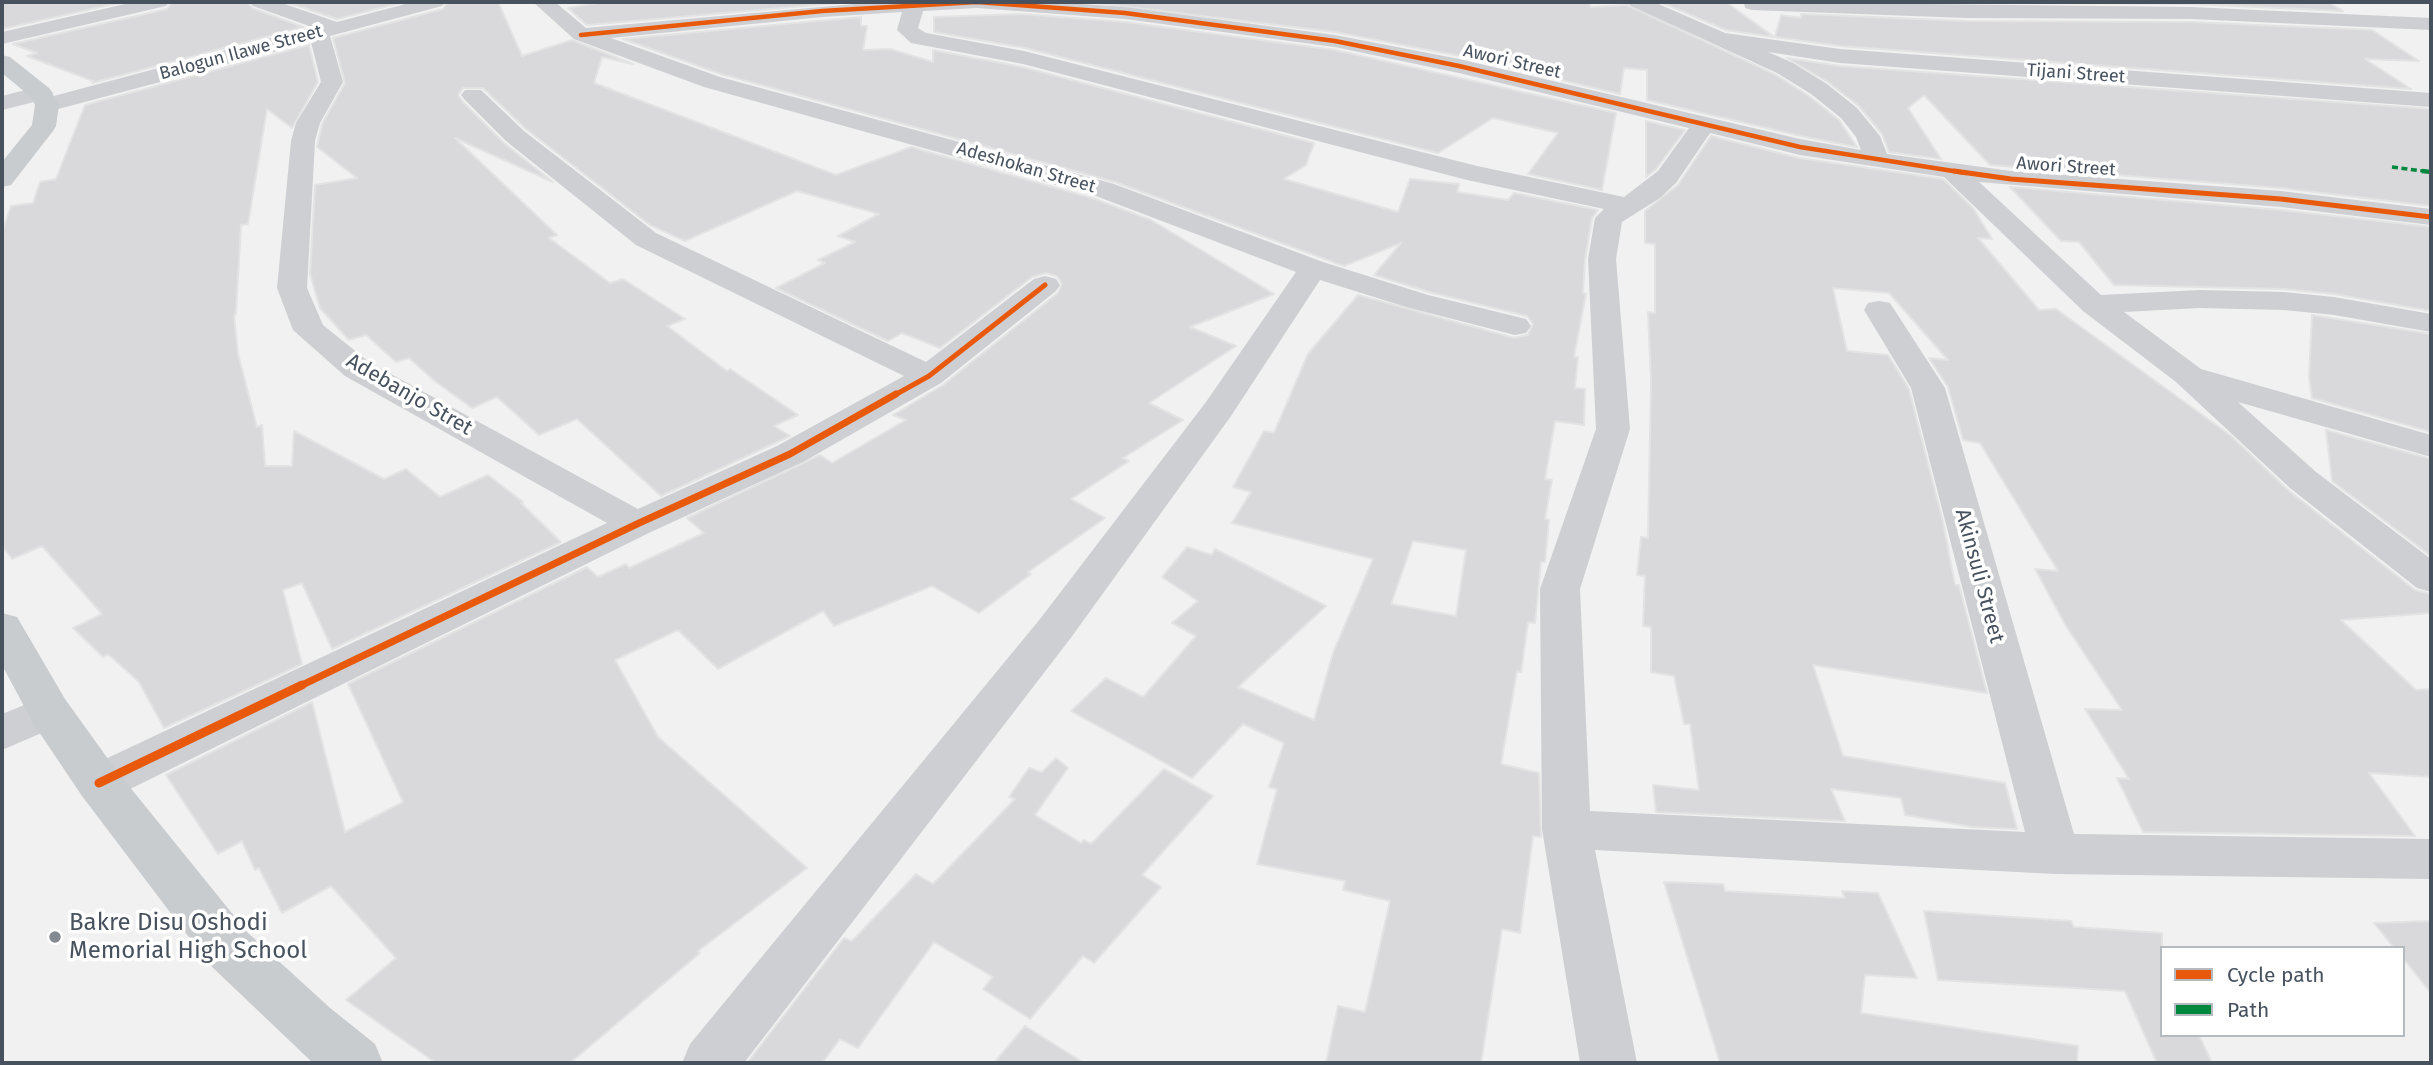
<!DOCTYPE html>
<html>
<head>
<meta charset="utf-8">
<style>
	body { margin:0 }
	#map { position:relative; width:2433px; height:1065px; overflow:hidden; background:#f2f1f1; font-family:"Fira Sans",sans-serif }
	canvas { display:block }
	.frame { position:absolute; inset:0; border:4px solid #47525e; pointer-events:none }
	.legend { position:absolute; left:2160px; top:946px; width:245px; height:91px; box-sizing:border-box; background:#fff; border:2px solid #b5babf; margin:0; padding:9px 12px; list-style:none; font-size:21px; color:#47525e }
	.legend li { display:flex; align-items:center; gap:14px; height:35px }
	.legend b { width:35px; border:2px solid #b5babf }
</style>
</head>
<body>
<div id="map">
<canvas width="2433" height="1065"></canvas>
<div class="frame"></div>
<ul class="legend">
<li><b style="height:9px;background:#e8590c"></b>Cycle path</li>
<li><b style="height:9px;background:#00873e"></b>Path</li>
</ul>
</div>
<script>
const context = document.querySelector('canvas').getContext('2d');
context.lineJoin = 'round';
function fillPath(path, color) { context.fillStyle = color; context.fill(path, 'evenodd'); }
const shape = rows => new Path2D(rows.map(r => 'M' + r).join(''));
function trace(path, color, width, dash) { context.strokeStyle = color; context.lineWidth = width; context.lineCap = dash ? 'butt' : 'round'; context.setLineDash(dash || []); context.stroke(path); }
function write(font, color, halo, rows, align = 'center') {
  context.font = font + ' "Fira Sans",sans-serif'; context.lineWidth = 7; context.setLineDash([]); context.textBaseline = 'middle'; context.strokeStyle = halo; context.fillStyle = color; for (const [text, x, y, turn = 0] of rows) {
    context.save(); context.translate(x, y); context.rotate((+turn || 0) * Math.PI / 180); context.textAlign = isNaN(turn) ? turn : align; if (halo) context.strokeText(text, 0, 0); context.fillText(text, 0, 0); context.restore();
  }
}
const building = shape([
	[2,2,123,2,2,29,2,2],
	[172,2,247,2,252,8,303,27,92,83,93,81,27,56,37,53,13,44,167,9,172,2],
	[286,2,404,2,337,19,286,2],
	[448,2,498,2,522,56,572,40,633,64,602,57,594,83,836,175,911,147,1095,199,1151,220,1274,294,1190,327,1236,346,1149,403,1183,420,1123,458,1129,461,1071,499,1105,518,1028,572,1031,574,979,613,932,586,834,626,823,611,718,669,678,630,615,660,658,737,807,868,698,951,700,953,570,1063,436,1063,346,1000,396,958,331,886,282,913,259,868,255,870,242,841,218,854,166,775,312,702,345,832,403,802,348,684,587,567,598,577,626,564,629,568,704,533,687,518,820,455,832,463,906,420,893,415,943,385,1058,293,1062,284,1057,276,1046,273,1032,277,940,348,902,333,888,341,776,288,825,263,818,260,855,242,838,236,879,214,797,191,685,241,650,225,526,129,483,88,463,88,458,95,463,102,504,143,553,182,455,138,557,235,549,238,610,283,623,279,685,319,667,326,727,371,730,369,798,415,774,426,790,436,661,496,577,419,539,435,497,397,472,408,436,382,409,358,396,362,366,335,349,340,320,308,310,274,315,185,357,178,317,147,322,124,345,83,333,38,443,9,448,2],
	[605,2,850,2,587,25,568,8,605,2],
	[1088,2,1588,2,1591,7,1627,5,1776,75,1809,96,1839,120,1857,147,1801,136,1647,100,1647,70,1624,68,1620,94,1460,56,1335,32,1088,2],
	[1696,2,1726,2,1774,37,1726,30,1663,3,1696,2],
	[1956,2,2328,2,2343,11,2191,4,1956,2],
	[1021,14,1125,22,1335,50,1616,113,1602,190,1528,174,1558,133,1493,118,1438,153,1025,48,934,32,934,17,1021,14],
	[1801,14,1966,21,2191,22,2372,30,2419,61,2365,59,2411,89,1840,46,1775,37,1781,15,1801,18,1801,14],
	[861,17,861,26,867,26,863,50,890,49,933,62,933,50,1022,67,1314,143,1306,165,1284,179,1398,212,1410,179,1459,184,1457,192,1508,200,1514,193,1598,210,1592,218,1585,259,1583,293,1586,294,1574,357,1578,357,1575,388,1585,389,1584,425,1555,421,1545,479,1552,480,1545,519,1549,520,1545,562,1541,562,1535,623,1528,622,1521,672,1517,671,1501,764,1539,773,1541,837,1533,836,1520,933,1502,929,1481,1063,1326,1063,1338,1006,1365,1012,1390,901,1343,890,1345,881,1257,864,1277,789,1269,787,1284,743,1243,724,1192,778,1071,711,1106,678,1143,697,1196,636,1172,623,1198,601,1162,577,1187,547,1212,555,1215,549,1326,606,1238,687,1314,720,1333,653,1373,559,1232,523,1251,492,1233,487,1264,431,1274,433,1308,354,1358,295,1514,338,1528,335,1533,324,1527,316,1429,292,1374,275,1401,243,1344,266,1115,182,721,74,623,39,861,17],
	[1413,541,1466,550,1456,616,1391,604,1413,541],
	[309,45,318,82,292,128,267,109,248,224,241,225,236,314,234,315,238,354,257,427,262,425,265,466,292,466,294,431,384,479,406,469,440,497,488,475,523,502,521,503,561,542,332,649,302,583,283,590,302,664,164,728,139,682,108,654,103,657,73,628,102,614,42,546,12,559,2,546,2,232,11,206,33,203,40,182,56,179,85,105,309,45],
	[1787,58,1840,66,2431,109,2431,206,2281,188,1990,165,1924,95,1908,108,1941,159,1889,152,1882,134,1859,106,1828,82,1787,58],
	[1646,121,1685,130,1656,169,1646,177,1646,121],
	[1711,136,1799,158,1943,179,1973,208,1992,239,1978,238,2039,310,2056,309,2230,435,2288,490,2415,590,2431,594,2431,613,2341,620,2416,690,2431,689,2431,777,2369,773,2415,836,2143,832,2117,778,2129,779,2085,709,2122,710,2066,626,2035,569,2058,571,1980,443,1963,440,1948,387,1929,358,1948,360,1889,293,1833,288,1847,351,1888,355,1909,389,1943,522,1955,585,1959,585,1987,693,1813,665,1843,756,2005,783,2017,829,1972,827,1905,815,1901,798,1831,789,1845,821,1656,812,1653,785,1699,790,1690,724,1684,724,1674,676,1651,672,1651,627,1643,626,1645,576,1637,575,1641,537,1648,538,1651,382,1648,312,1655,313,1655,244,1645,243,1645,211,1678,185,1711,136],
	[2010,187,2281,210,2431,227,2431,311,2334,294,2284,289,2114,285,2079,242,2061,241,2010,187],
	[2312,315,2431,334,2431,432,2312,398,2309,377,2312,315],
	[2326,430,2431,459,2431,556,2332,481,2326,430],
	[1056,758,1068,768,1035,815,1081,843,1084,840,1091,844,1164,769,1213,796,1142,875,1161,887,1094,963,1083,956,1030,1019,983,989,993,977,934,942,858,1048,840,1039,822,1063,747,1063,844,938,852,941,916,874,933,884,1015,799,1009,797,1029,768,1042,772,1056,758],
	[1664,882,1723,884,1725,891,1845,898,1842,891,1878,893,1917,978,1865,975,1861,1013,2078,1046,2077,1063,1720,1063,1664,882],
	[1924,911,2071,921,2074,927,2162,933,2162,1035,2199,1035,2212,1063,2157,1063,2125,991,1938,980,1924,911],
	[2431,921,2431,993,2403,958,2403,948,2394,948,2374,923,2431,921],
	[1025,1026,1084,1063,994,1063,1025,1026]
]);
const minor = shape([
	[134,2,169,2,166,6,2,44,2,32,134,2],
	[250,2,279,2,337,22,413,2,445,2,442,6,330,36,343,82,320,123,315,141,307,288,323,325,369,362,638,509,777,446,904,376,636,245,506,141,465,100,461,95,465,90,481,90,524,131,656,233,926,362,1034,279,1045,276,1056,279,1060,285,1056,291,941,383,803,462,651,532,116,796,99,801,82,796,75,783,82,770,607,523,345,376,293,330,277,288,291,141,296,123,321,82,311,42,47,112,39,110,35,105,38,101,2,110,2,96,41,86,49,88,53,93,50,97,312,27,253,6,250,2],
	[533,2,555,2,586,28,877,2,1055,2,1125,7,1335,35,1459,59,1800,139,1861,150,1856,137,1841,118,1811,94,1777,73,1631,6,1628,2,1654,2,1725,33,1840,49,2431,93,2431,107,1840,63,1768,52,1793,63,1827,84,1857,108,1880,136,1887,154,2011,171,2281,191,2431,209,2431,225,2281,207,1979,182,2101,295,2200,290,2284,292,2334,297,2431,314,2431,332,2334,315,2284,310,2200,308,2124,312,2201,369,2431,435,2431,457,2238,402,2316,472,2431,559,2431,592,2417,588,2290,488,2176,382,2083,311,1944,177,1800,155,1710,133,1676,183,1660,198,1622,222,1616,259,1630,429,1580,589,1590,811,2025,832,1911,388,1864,310,1868,303,1879,301,1890,303,1945,388,2074,834,2431,839,2431,879,2055,874,1595,850,1637,1063,1580,1063,1542,829,1540,589,1596,429,1588,259,1595,218,1604,209,1467,180,1023,64,911,43,897,30,902,12,822,17,611,38,720,77,1114,184,1323,262,1428,295,1526,319,1531,326,1526,333,1515,335,1406,307,1320,280,1231,416,1070,639,744,1063,682,1063,690,1044,1040,619,1206,402,1296,272,1096,196,704,87,574,39,533,2],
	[977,8,1125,19,1335,47,1459,73,1689,128,1658,171,1624,197,1477,166,1024,51,926,33,918,28,923,11,977,8],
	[1744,2,2191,7,2431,18,2431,30,2191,19,1966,18,1752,10,1745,8,1744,2],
	[49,695,65,699,71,711,65,723,2,750,2,714,49,695]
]);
const major = shape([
	[2,55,10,57,49,88,59,105,56,126,53,131,11,185,2,187,2,162,32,125,35,105,31,97,2,73,2,55],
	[2,613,17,617,65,699,116,770,248,933,329,1007,375,1044,383,1063,313,1063,210,965,82,796,33,723,2,665,2,613]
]);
const quietFar1 = shape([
	[2392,167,2431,172]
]);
const quiet = shape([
	[2422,171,2431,172]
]);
const cyclewayFar3 = shape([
	[581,35,822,11,977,2,1125,13,1335,41,1459,66,1800,147,1966,173]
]);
const cyclewayFar2 = shape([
	[1954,171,2011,179,2281,199,2431,217],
	[893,396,929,376,1045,285]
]);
const cyclewayFar1 = shape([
	[298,687,637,524,790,454,896,394]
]);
const cycleway = shape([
	[99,783,302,685]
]);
const markers = [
	[55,937,7,"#838a91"]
];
const farStreetnames = [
	["Balogun Ilawe Street",241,53,-15],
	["Awori Street",1512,62,13],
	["Tijani Street",2076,74,4],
	["Awori Street",2066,167,4],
	["Adeshokan Street",1026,168,16]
];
const streetNames = [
	["Adebanjo Stret",409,395,30],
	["Akinsuli Street",1979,576,75]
];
const nearPoinames = [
	["Bakre Disu Oshodi",69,923],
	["Memorial High School",69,951]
];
fillPath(building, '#d9d9db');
trace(building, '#e3e3e4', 2);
fillPath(minor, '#cdcfd2');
fillPath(major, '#c8cccf');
trace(quietFar1, '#00873e', 3.5, [6, 3.5]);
trace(quiet, '#00873e', 4.5, [8, 4.5]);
trace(cyclewayFar3, '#e8590c', 4.5);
trace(cyclewayFar2, '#e8590c', 5);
trace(cyclewayFar1, '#e8590c', 7);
trace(cycleway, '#e8590c', 9);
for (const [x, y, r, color] of markers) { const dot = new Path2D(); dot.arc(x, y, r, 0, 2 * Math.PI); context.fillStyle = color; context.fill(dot); trace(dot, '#fff', 2.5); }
write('18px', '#47525e', '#fff', farStreetnames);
write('21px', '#47525e', '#fff', streetNames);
write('24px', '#47525e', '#fff', nearPoinames, 'left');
</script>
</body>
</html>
